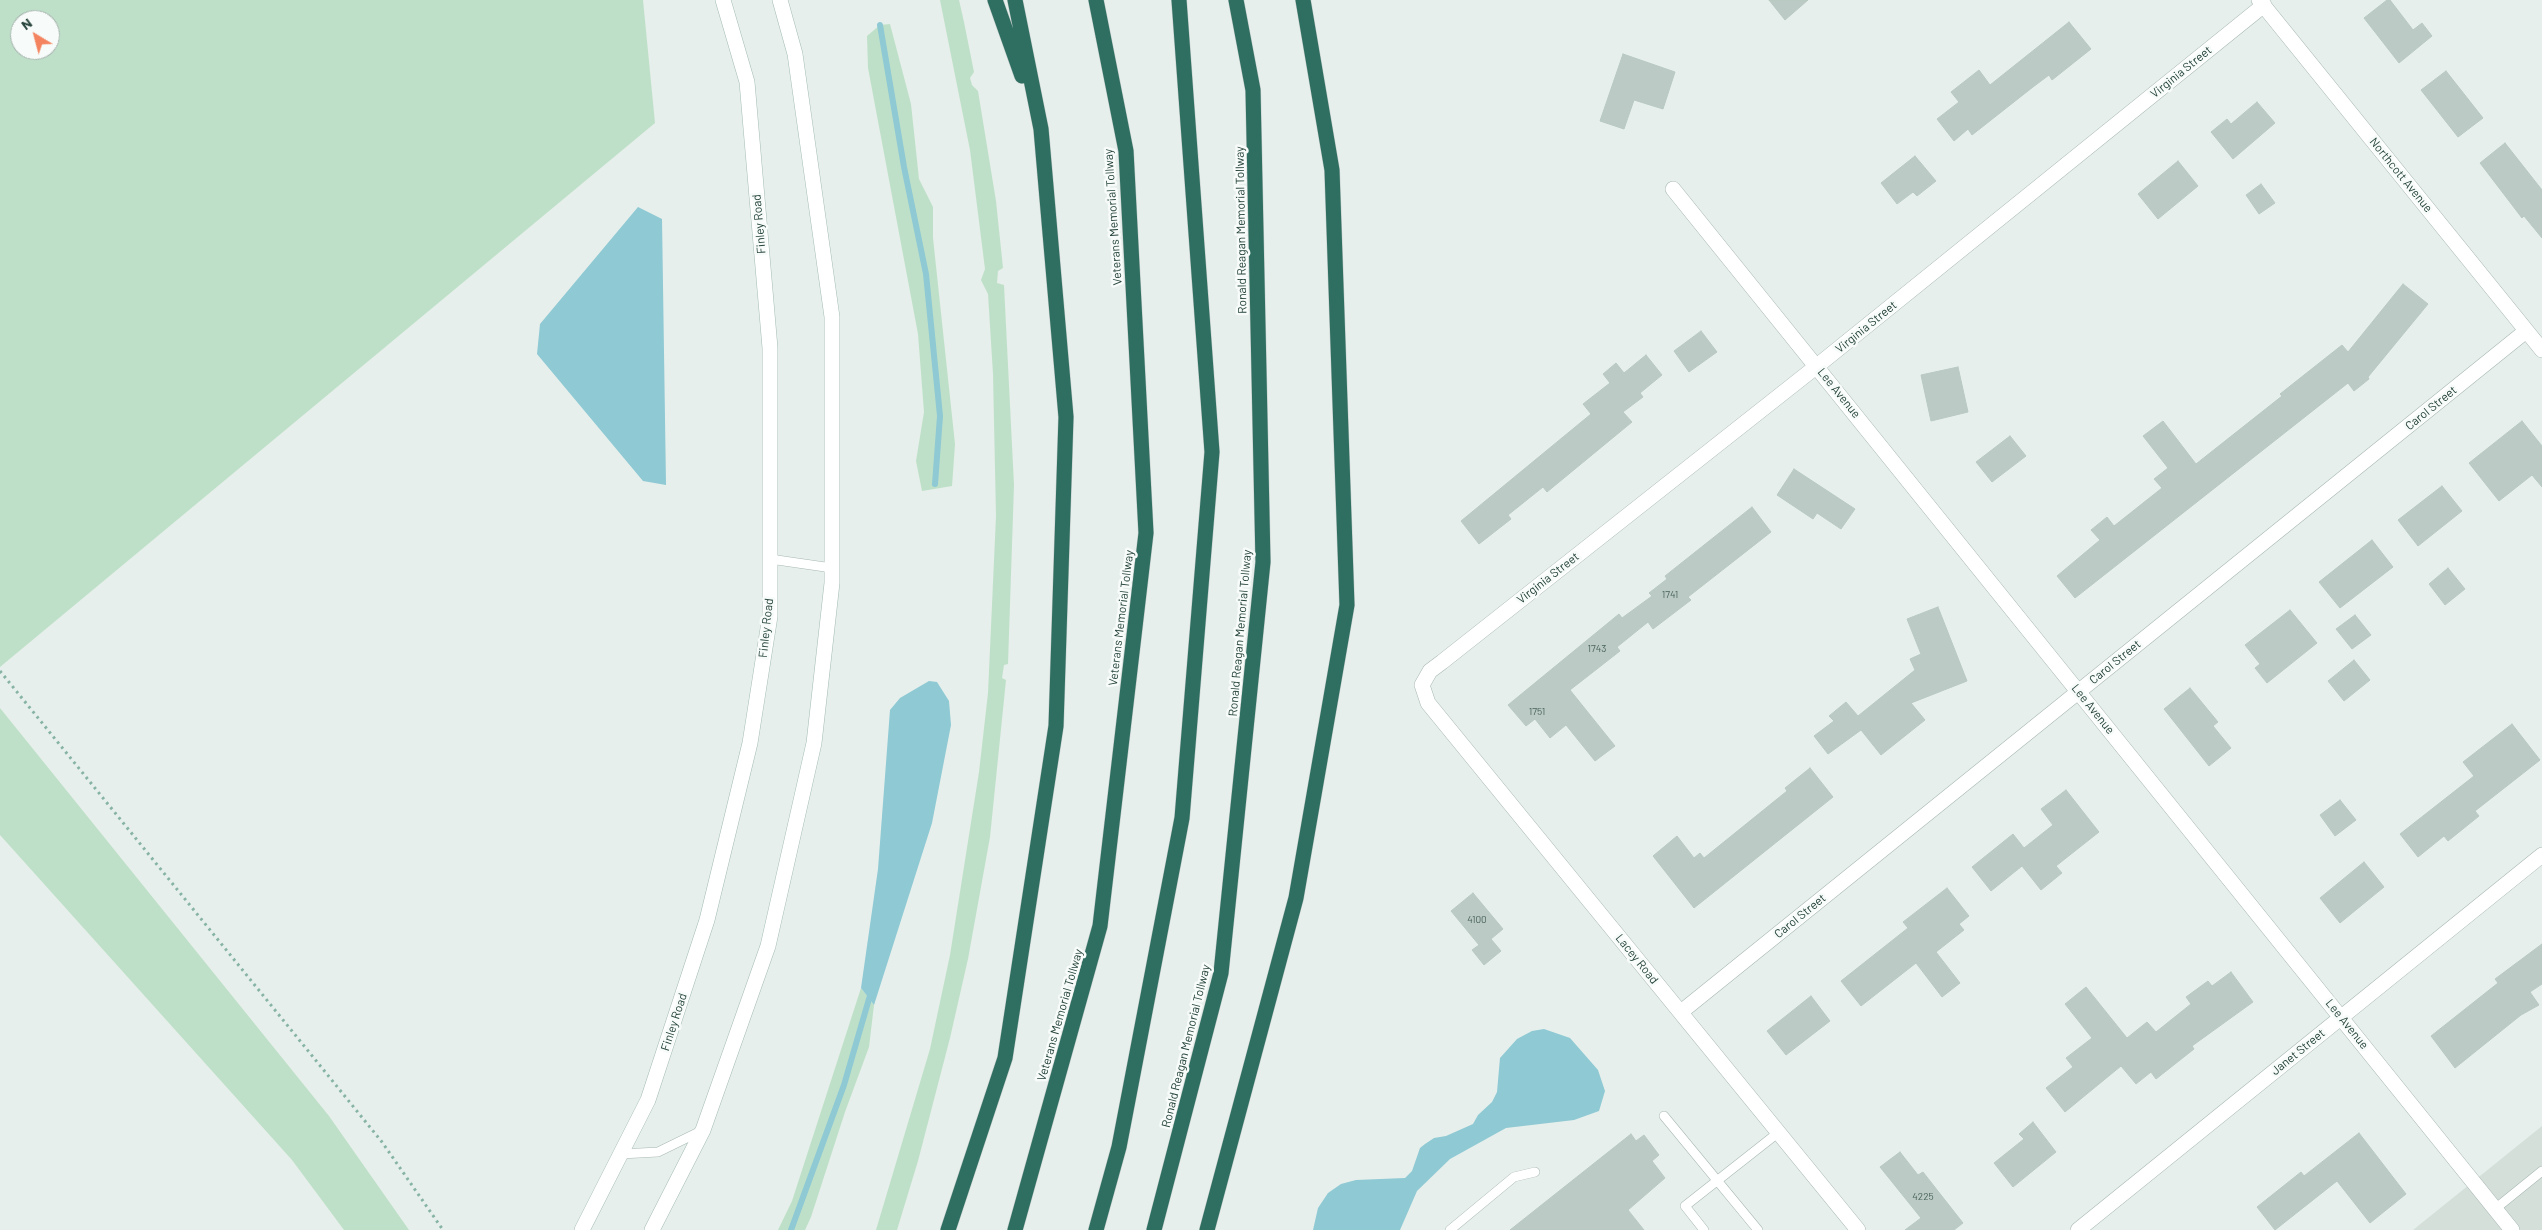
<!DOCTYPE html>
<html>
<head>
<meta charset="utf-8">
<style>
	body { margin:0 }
	#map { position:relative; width:2542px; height:1230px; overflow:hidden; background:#e6efeb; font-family:Barlow,sans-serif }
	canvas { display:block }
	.north { position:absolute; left:10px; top:10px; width:50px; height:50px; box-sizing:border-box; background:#f7fbf9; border:1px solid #a3b1ad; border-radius:50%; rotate:323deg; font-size:14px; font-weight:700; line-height:20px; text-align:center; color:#24423a }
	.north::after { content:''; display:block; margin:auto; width:18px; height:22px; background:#f4845f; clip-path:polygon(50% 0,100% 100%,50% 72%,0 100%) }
</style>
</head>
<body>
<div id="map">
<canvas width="2542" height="1230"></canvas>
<div class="north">N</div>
</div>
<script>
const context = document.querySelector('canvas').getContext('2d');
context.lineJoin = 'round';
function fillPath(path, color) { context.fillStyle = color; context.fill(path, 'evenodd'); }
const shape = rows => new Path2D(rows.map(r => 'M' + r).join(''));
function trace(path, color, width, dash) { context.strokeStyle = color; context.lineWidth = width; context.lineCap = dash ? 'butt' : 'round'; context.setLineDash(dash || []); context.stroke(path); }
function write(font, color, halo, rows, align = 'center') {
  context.font = font + ' Barlow,sans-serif'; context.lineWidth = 5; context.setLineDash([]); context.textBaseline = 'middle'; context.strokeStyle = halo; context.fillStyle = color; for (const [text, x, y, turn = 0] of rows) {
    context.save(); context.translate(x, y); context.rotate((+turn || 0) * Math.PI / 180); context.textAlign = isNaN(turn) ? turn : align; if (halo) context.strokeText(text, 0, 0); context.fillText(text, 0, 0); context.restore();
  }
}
const built = shape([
	[2542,1126,2542,1230,2413,1230]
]);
const green = shape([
	[0,0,643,0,655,123,0,667],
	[20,20,50,20,50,50,20,50],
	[940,0,959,0,964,22,974,72,970,78,972,85,978,91,996,201,1003,268,998,271,997,283,1004,285,1014,485,1008,664,1004,665,1002,678,1006,680,990,837,968,959,950,1038,918,1161,897,1230,876,1230,930,1049,950,955,979,772,988,693,996,516,993,374,988,294,981,280,985,269,970,150],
	[890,24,911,104,919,179,933,207,933,238,955,444,952,486,922,491,916,461,924,412,918,334,868,68,867,36,880,25],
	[0,708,329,1116,409,1230,344,1230,292,1160,0,835],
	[861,988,874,1005,869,1047,845,1112,811,1217,805,1230,778,1230,792,1201]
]);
const water = shape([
	[638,207,662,219,666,485,643,481,537,354,540,324],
	[929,681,937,682,949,701,951,725,932,823,874,1005,861,988,878,869,890,710,900,698],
	[1544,1029,1570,1038,1598,1070,1605,1091,1599,1111,1574,1120,1506,1128,1450,1159,1417,1191,1400,1230,1313,1230,1318,1208,1328,1193,1341,1184,1356,1180,1405,1178,1412,1171,1420,1148,1425,1144,1434,1138,1446,1136,1473,1124,1478,1115,1492,1102,1497,1092,1500,1058,1517,1039,1532,1031]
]);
const stream = shape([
	[880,25,904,167,926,274,940,416,935,484],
	[791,1230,844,1085,871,992]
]);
const building = shape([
	[1769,0,1808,0,1785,20,1769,0],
	[2387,0,2390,0,2413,30,2422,23,2432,36,2399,63,2364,18,2387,0],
	[2069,22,2091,49,2052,80,2049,75,2033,87,1972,135,1968,129,1954,141,1937,119,1959,102,1951,92,1979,70,1990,85,2069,22],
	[1623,54,1675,72,1663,109,1634,100,1624,129,1600,121,1623,54],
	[2446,71,2483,118,2458,137,2421,90,2446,71],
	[2257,102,2275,123,2233,159,2211,132,2227,119,2231,124,2257,102],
	[2505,143,2542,190,2542,238,2524,216,2522,218,2480,163,2505,143],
	[1915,156,1936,181,1917,196,1913,192,1897,204,1881,183,1915,156],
	[2178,161,2198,186,2158,219,2138,194,2178,161],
	[2261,184,2275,203,2259,214,2246,195,2261,184],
	[2403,284,2428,304,2368,377,2369,379,2354,391,2348,383,2075,598,2057,576,2100,540,2091,530,2107,517,2114,526,2162,488,2154,479,2168,468,2143,436,2163,421,2196,464,2282,396,2280,394,2342,345,2348,352,2403,284],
	[1701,331,1717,352,1689,372,1674,351,1701,331],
	[1646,355,1662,375,1640,393,1643,397,1623,412,1632,422,1547,492,1543,487,1508,515,1511,519,1479,544,1461,521,1591,414,1583,404,1610,383,1603,374,1616,363,1624,373,1646,355],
	[1958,367,1968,412,1931,421,1921,375,1958,367],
	[2522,421,2542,446,2542,487,2532,475,2499,501,2469,463,2522,421],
	[2010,436,2026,456,1992,482,1976,462,2010,436],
	[1794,469,1855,509,1841,529,1817,513,1813,519,1777,495,1794,469],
	[2442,486,2462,511,2418,546,2398,520,2442,486],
	[1752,507,1771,532,1688,597,1691,600,1653,629,1648,622,1617,647,1620,651,1570,690,1615,746,1595,761,1566,725,1550,738,1535,719,1526,726,1508,705,1619,614,1622,618,1652,596,1649,593,1667,579,1665,576,1752,507],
	[2372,540,2393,567,2340,608,2319,582,2372,540],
	[2448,568,2465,589,2445,605,2429,584,2448,568],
	[1938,607,1967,681,1911,703,1925,720,1881,755,1861,730,1828,754,1814,736,1834,721,1829,716,1846,702,1858,716,1915,670,1910,659,1921,654,1907,619,1938,607],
	[2290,610,2317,643,2267,683,2255,668,2260,664,2245,645,2290,610],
	[2355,615,2371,635,2352,649,2336,629,2355,615],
	[2354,660,2370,680,2344,701,2328,681,2354,660],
	[2190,688,2218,722,2213,726,2231,748,2209,766,2164,709,2190,688],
	[2512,724,2540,760,2475,811,2479,816,2448,841,2444,836,2418,857,2400,834,2474,776,2463,762,2512,724],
	[1810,768,1833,797,1694,908,1653,856,1677,836,1694,858,1700,853,1704,858,1787,791,1785,788,1810,768],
	[2066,790,2099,832,2056,866,2062,873,2041,890,2022,866,1991,891,1972,867,2013,834,2024,848,2053,825,2041,809,2066,790],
	[2340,800,2356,820,2335,836,2320,815,2340,800],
	[2364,862,2384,887,2340,923,2320,898,2364,862],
	[1947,888,1969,916,1959,924,1964,930,1936,952,1960,983,1942,997,1916,963,1861,1006,1841,981,1908,928,1903,922,1947,888],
	[1473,893,1503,929,1491,939,1501,951,1484,965,1472,950,1479,945,1451,911,1473,893],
	[2542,944,2542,984,2530,992,2539,1005,2521,1015,2455,1068,2431,1036,2498,983,2495,979,2542,944],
	[2231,972,2253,1002,2192,1046,2194,1049,2156,1079,2151,1072,2136,1084,2121,1066,2065,1112,2046,1088,2073,1067,2066,1058,2092,1038,2065,1004,2086,987,2127,1038,2147,1022,2156,1032,2191,1004,2186,997,2208,981,2212,986,2231,972],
	[1811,996,1830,1021,1786,1055,1767,1031,1811,996],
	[2033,1122,2056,1152,2013,1187,1994,1163,2024,1139,2019,1134,2033,1122],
	[2359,1133,2406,1194,2370,1223,2337,1181,2275,1230,2257,1207,2301,1172,2304,1176,2359,1133],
	[1631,1134,1636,1141,1644,1135,1659,1155,1652,1161,1665,1178,1628,1210,1644,1230,1510,1230,1631,1134],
	[1900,1152,1918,1175,1923,1172,1963,1223,1954,1230,1905,1230,1921,1218,1880,1167,1900,1152]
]);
const path = shape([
	[0,671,382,1142,443,1230]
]);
const service = shape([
	[770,559,832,568],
	[1664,1116,1758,1230],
	[621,1154,658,1152,701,1131],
	[2495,1209,2542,1171],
	[1450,1230,1514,1177,1535,1172],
	[1704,1230,1685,1206,1779,1132]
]);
const minor = shape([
	[2259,0,2542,350],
	[1673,189,2512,1230],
	[1681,1012,2526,331],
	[1858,1230,1428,703,1422,685,1430,671,1442,662,1817,366,2264,5],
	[2078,1230,2542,855]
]);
const secondary = shape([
	[582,1230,648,1100,707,920,750,743,770,616,770,348,747,82,723,0],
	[652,1230,703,1130,768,946,814,743,832,583,832,317,795,54,780,0]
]);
const motorway = shape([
	[995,0,1022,76],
	[948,1230,1005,1058,1056,726,1066,417,1041,129,1015,0],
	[1015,1230,1100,926,1146,533,1126,151,1096,0],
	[1096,1230,1119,1147,1182,818,1212,452,1179,0],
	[1154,1230,1221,973,1263,562,1253,90,1236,0],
	[1207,1230,1296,898,1347,605,1332,170,1303,0]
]);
const numberNames = [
	["1741",1670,595],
	["1743",1597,649],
	["1751",1537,712],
	["4100",1477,920],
	["4225",1923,1197]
];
const streetNames = [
	["Virginia Street",2181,72,-39],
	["Northcott Avenue",2401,175,51],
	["Veterans Memorial Tollway",1113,217,-94],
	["Finley Road",759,224,-95],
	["Ronald Reagan Memorial Tollway",1241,230,-91],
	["Virginia Street",1866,327,-39],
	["Lee Avenue",1839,393,51],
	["Carol Street",2431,408,-39],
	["Virginia Street",1548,578,-38],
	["Veterans Memorial Tollway",1121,618,-83],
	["Finley Road",766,628,-84],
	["Ronald Reagan Memorial Tollway",1240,633,-85],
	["Carol Street",2115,662,-39],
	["Lee Avenue",2093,709,51],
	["Carol Street",1800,916,-39],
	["Lacey Road",1637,959,51],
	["Veterans Memorial Tollway",1060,1015,-74],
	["Finley Road",674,1022,-72],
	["Lee Avenue",2347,1024,51],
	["Ronald Reagan Memorial Tollway",1186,1046,-76],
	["Janet Street",2298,1052,-39]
];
fillPath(built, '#d4dfda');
fillPath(green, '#bfe0c8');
fillPath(water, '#8ec9d4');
trace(stream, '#8ec9d4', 6);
fillPath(building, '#bbcac4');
trace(building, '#b8c9c2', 1);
trace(service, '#a8b8b2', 10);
trace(minor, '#a8b8b2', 16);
trace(secondary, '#a4bbb3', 16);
trace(motorway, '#c2cac8', 16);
trace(path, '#86b3a5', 3, [2.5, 4]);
trace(service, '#fff', 9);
trace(minor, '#fff', 15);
trace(secondary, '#fff', 15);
trace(motorway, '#2f6f62', 15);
write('10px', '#4a645c', null, numberNames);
write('12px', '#24423a', '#f7fbf9', streetNames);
</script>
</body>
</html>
